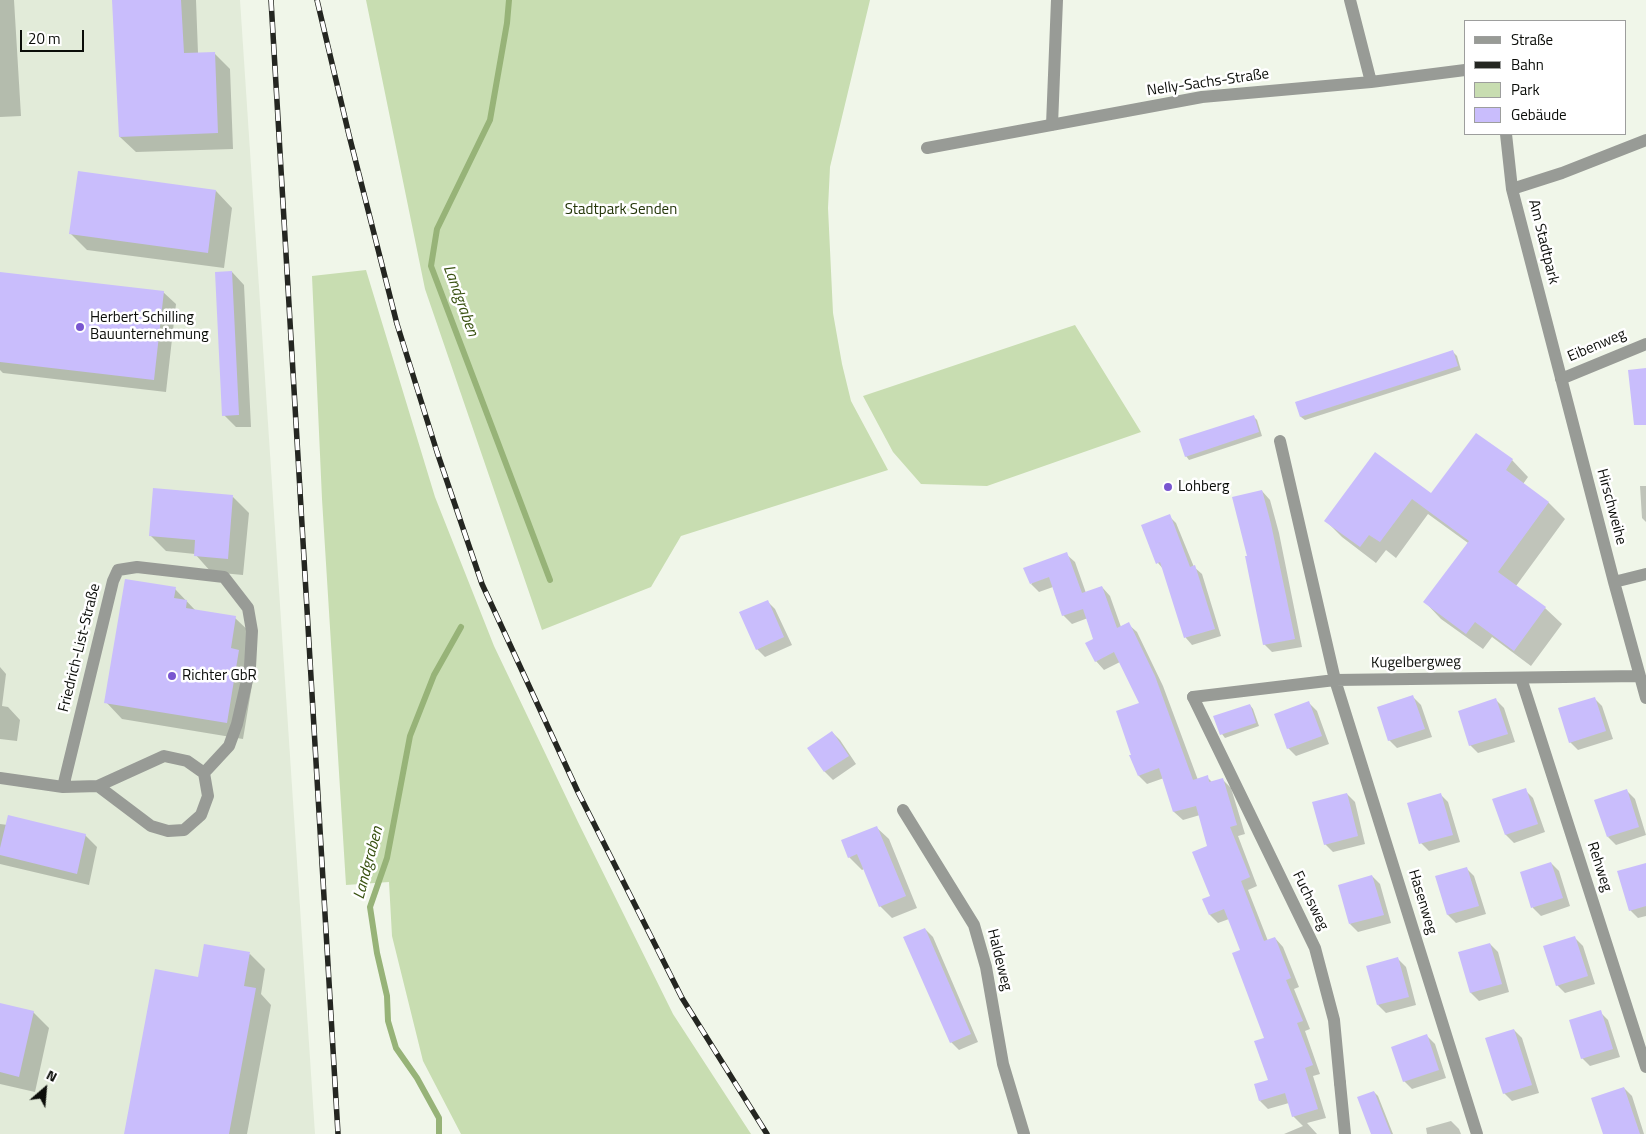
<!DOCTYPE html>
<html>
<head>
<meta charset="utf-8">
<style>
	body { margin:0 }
	#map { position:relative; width:1646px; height:1134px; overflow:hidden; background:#f0f6e9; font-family:"Titillium Web",sans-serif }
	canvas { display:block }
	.legend { position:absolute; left:1464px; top:20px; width:162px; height:115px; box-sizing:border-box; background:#fff; border:1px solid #9d9e9d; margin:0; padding:6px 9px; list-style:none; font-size:15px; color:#0b0d09 }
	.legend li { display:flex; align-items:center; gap:10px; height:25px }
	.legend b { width:25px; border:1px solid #9d9e9d }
	.north { position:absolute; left:20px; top:1064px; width:50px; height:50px; -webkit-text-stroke:4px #fff; paint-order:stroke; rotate:27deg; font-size:14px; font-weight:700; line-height:20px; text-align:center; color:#0b0d09 }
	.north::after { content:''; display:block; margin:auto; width:18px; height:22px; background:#0b0d09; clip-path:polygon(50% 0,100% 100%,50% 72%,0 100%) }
	.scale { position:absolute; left:20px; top:30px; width:64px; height:22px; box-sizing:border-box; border:2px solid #0b0d09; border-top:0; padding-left:6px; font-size:15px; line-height:18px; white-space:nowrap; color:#0b0d09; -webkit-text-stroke:4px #fff; paint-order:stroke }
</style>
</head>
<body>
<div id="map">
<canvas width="1646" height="1134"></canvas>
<ul class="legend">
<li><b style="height:6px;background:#989b96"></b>Straße</li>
<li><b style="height:6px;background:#242621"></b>Bahn</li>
<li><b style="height:14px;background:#c8ddb1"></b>Park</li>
<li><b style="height:14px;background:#c9bdfc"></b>Gebäude</li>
</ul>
<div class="north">N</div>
<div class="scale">20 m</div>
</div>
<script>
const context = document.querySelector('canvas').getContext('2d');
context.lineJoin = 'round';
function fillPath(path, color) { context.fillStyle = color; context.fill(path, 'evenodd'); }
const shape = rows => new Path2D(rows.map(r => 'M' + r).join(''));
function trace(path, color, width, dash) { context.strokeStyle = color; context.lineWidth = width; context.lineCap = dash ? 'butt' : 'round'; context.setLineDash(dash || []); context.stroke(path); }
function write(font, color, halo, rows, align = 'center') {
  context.font = font + ' "Titillium Web",sans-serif'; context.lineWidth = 5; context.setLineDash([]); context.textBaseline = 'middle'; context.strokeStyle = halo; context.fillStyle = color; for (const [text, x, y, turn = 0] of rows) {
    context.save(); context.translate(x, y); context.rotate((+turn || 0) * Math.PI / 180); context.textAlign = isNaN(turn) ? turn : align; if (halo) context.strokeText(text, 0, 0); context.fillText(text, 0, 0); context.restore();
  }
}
const built = shape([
	[0,0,240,0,315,1134,0,1134]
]);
const green = shape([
	[366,0,870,0,830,167,828,208,833,313,842,364,851,401,888,470,681,536,651,587,542,630,425,289],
	[366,270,435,497,494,646,578,822,673,1014,751,1134,461,1134,423,1061,392,936,389,882,346,885,322,499,312,276],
	[1075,325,1141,432,987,486,921,484,893,452,863,396]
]);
const shadow = shape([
	[0,0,14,0,21,116,0,117],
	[114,0,196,0,198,53,214,53,230,69,233,149,136,152,120,137],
	[216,191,232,208,224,268,87,250,70,233],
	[232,272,244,285,251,427,236,427,224,415],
	[0,278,163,292,176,304,166,392,3,373,0,370],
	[1453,352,1457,356,1461,370,1305,420,1301,417,1297,402],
	[1253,416,1257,420,1262,436,1189,460,1186,456],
	[1375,453,1432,495,1512,460,1528,477,1523,484,1549,503,1565,519,1516,586,1545,608,1562,624,1531,666,1492,637,1483,649,1441,619,1425,602,1468,543,1428,514,1396,558,1386,550,1376,563,1342,537,1326,521],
	[1640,486,1646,486,1646,522,1642,518],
	[1262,491,1270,500,1279,533,1302,647,1272,652,1264,644,1248,557],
	[233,497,249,513,243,575,211,572,195,554,166,551,150,535],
	[1169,516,1176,523,1194,567,1202,574,1221,636,1192,645,1186,638,1164,570,1158,563,1143,526],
	[1066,554,1075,562,1086,593,1102,587,1110,596,1121,627,1128,624,1137,632,1163,686,1198,780,1207,777,1213,783,1223,780,1231,788,1245,834,1238,836,1257,886,1248,890,1268,941,1275,938,1283,947,1299,987,1294,989,1310,1029,1305,1031,1320,1074,1313,1076,1326,1118,1307,1123,1317,1134,1284,1134,1303,1126,1293,1116,1289,1103,1268,1109,1260,1101,1269,1081,1265,1039,1242,951,1229,919,1218,923,1210,915,1211,897,1209,846,1200,815,1183,820,1174,812,1164,778,1147,784,1139,776,1141,704,1120,662,1104,670,1096,661,1095,640,1088,618,1072,624,1063,615,1053,587,1039,592,1031,584],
	[175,589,196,611,235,618,252,634,255,667,243,739,122,719,106,702],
	[767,601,775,609,792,645,765,657,757,649],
	[0,667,6,674,2,706,8,707,20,720,17,741,0,739],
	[1413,697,1421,705,1432,737,1397,748,1389,740],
	[1594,698,1602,706,1613,739,1578,750,1570,742],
	[1496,700,1504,708,1515,742,1478,753,1470,745],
	[1309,703,1317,711,1329,744,1296,756,1288,748],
	[1250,705,1253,709,1259,726,1225,738,1222,734],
	[832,732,840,740,856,764,833,780,825,772,809,748],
	[1525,790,1533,798,1545,832,1514,843,1506,835,1494,800],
	[1627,791,1635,799,1646,835,1616,845,1608,837],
	[1347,794,1355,802,1365,844,1333,852,1325,844],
	[1440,794,1448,802,1460,842,1429,851,1421,843],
	[0,824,85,835,97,847,89,885,0,864],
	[876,827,889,839,917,908,892,918,880,906,864,869,862,870,849,857,843,841],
	[1551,863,1559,871,1570,906,1541,916,1533,908,1521,873],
	[1646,864,1646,916,1638,918,1630,910],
	[1466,868,1474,876,1486,914,1456,923,1448,915,1437,877],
	[1372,876,1380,884,1391,923,1358,932,1350,924],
	[925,929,933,937,978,1042,959,1050,951,1042],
	[1575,938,1583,946,1595,984,1565,993,1557,985],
	[1490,944,1498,952,1509,992,1479,1001,1471,993,1459,953],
	[250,954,265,969,261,994,271,1005,247,1134,125,1134,199,979],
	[1398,959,1406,967,1416,1005,1386,1013,1378,1005],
	[0,1004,33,1012,49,1028,35,1092,0,1084],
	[1600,1012,1608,1020,1620,1057,1590,1066,1582,1058],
	[1514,1030,1522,1038,1539,1093,1512,1101,1504,1093],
	[1427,1036,1435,1044,1446,1078,1412,1089,1404,1081],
	[1624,1088,1632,1096,1644,1134,1605,1134],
	[1374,1092,1378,1096,1393,1134,1373,1134],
	[1451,1121,1459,1129,1461,1134,1427,1134,1426,1128]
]);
const stream = shape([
	[509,0,507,23,490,120,437,229,431,266,550,580],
	[439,1134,439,1118,417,1078,396,1048,388,1021,387,996,377,953,370,907,387,858,410,736,434,675,461,627]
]);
const building = shape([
	[112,0,181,0,184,53,215,52,218,133,119,137],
	[78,171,216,190,208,253,69,234],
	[232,271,239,415,222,416,215,272],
	[0,272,164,291,154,380,0,362],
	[1453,350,1458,366,1300,417,1295,402],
	[1646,368,1646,425,1634,425,1628,370],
	[1254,415,1259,432,1185,457,1179,439],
	[1476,433,1513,459,1506,470,1549,502,1498,572,1546,607,1514,651,1475,622,1466,634,1423,602,1469,541,1412,499,1380,542,1369,535,1360,547,1324,521,1375,452,1431,493],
	[153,488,233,495,228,559,194,556,195,540,149,536],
	[1262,490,1271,524,1295,639,1263,645,1245,556,1247,556,1232,497],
	[1170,514,1190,567,1195,565,1215,629,1184,638,1160,562,1156,564,1141,525],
	[1067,552,1082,593,1102,586,1117,628,1129,622,1155,676,1193,780,1208,775,1209,782,1223,778,1237,825,1230,827,1250,877,1241,881,1264,941,1275,937,1291,978,1286,980,1303,1021,1297,1023,1313,1065,1305,1068,1318,1109,1292,1117,1285,1093,1259,1101,1254,1084,1268,1080,1254,1041,1264,1038,1232,953,1240,950,1224,909,1209,915,1202,899,1210,896,1192,852,1207,846,1196,806,1173,812,1159,768,1138,776,1129,755,1131,755,1116,711,1139,703,1114,652,1095,662,1085,643,1093,639,1083,609,1062,616,1049,577,1030,584,1023,568],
	[125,579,176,587,174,598,187,600,186,608,236,616,231,648,239,650,227,723,104,703],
	[768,600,784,637,756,650,739,612],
	[1413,695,1425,729,1388,741,1377,707],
	[1595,697,1606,731,1569,743,1558,708],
	[1496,698,1508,734,1469,746,1458,711],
	[1309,701,1322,736,1287,749,1274,714],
	[1250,704,1256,723,1220,735,1213,716],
	[832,731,849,756,824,772,807,748],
	[1526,788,1538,824,1505,835,1492,799],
	[1627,789,1639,827,1607,837,1594,800],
	[1347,793,1358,836,1324,845,1312,802],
	[1441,793,1453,835,1419,844,1407,803],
	[8,815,86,834,77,874,0,855,0,848],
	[877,826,906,896,879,907,857,854,848,858,841,840],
	[1551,862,1563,898,1531,908,1520,872],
	[1646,863,1646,906,1629,911,1617,871],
	[1467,867,1479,906,1447,915,1435,876],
	[1372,875,1384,915,1349,924,1338,885],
	[925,928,971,1034,950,1043,903,937],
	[1575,936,1588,976,1556,986,1543,946],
	[1490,943,1502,984,1470,993,1458,952],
	[204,944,250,952,244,986,256,988,229,1134,124,1134,155,969,198,977],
	[1398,957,1409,997,1377,1005,1366,966],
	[0,1003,34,1011,19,1077,0,1072],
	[1601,1010,1613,1049,1581,1059,1569,1020],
	[1514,1029,1532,1085,1503,1094,1485,1038],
	[1427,1034,1439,1070,1403,1082,1391,1047],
	[1624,1087,1640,1134,1603,1134,1591,1098],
	[1374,1091,1391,1134,1371,1134,1357,1097]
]);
const service = shape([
	[1193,697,1315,948,1334,1020,1340,1083]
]);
const minor = shape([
	[1350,0,1371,82],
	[1052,125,1057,0],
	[1506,134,1512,189],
	[1646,140,1562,173,1512,189,1614,582,1646,698],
	[927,148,1202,97,1371,82,1465,70],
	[1561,379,1646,344],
	[1280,441,1335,680,1477,1134],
	[1614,582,1646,574],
	[1521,678,1646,1067],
	[1193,697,1335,680,1640,676],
	[0,778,63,787,98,786,164,756,187,761,204,773,208,796,201,815,184,830,168,831,151,826,98,786],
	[63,787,113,581,118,570,137,567,224,577,248,608,252,631,250,667,237,724,229,746,204,773],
	[903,810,974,925,986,967,1003,1064,1024,1134],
	[1340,1083,1345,1134]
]);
const rail = shape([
	[271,0,338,1134],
	[317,0,349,135,397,324,437,452,482,584,578,792,682,998,767,1134]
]);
const markers = [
	[80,327,5,"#7956d0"],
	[1168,487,5,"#7956d0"],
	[172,676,5,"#7956d0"]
];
const streetNames = [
	["Nelly-Sachs-Straße",1208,83,-8],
	["Am Stadtpark",1543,242,76],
	["Eibenweg",1597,346,-23],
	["Hirschweihe",1611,507,75],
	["Friedrich-List-Straße",80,648,-76],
	["Kugelbergweg",1416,663,-1],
	["Rehweg",1599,867,72],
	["Fuchsweg",1310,901,64],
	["Hasenweg",1422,902,73],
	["Haldeweg",999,960,76]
];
const parkNames = [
	["Stadtpark Senden",621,210]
];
const poiNames = [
	["Herbert Schilling",90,318],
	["Bauunternehmung",90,335],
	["Lohberg",1178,487],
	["Richter GbR",182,676]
];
const waterNames = [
	["Landgraben",460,301,70],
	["Landgraben",369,863,-75]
];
fillPath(built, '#e2ebd9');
fillPath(green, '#c8ddb1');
fillPath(shadow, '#0003');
trace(stream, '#97b378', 6);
fillPath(building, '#c9bdfc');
trace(service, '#989b96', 12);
trace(minor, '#989b96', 12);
trace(rail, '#242621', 5.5);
trace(rail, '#fff', 4, [11]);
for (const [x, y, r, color] of markers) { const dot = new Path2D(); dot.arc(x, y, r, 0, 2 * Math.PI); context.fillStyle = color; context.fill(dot); trace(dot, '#fff', 2); }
write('15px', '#0b0d09', '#fff', streetNames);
write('15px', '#243609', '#fff', parkNames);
write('15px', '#0b0d09', '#fff', poiNames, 'left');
write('italic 16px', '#385110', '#fff', waterNames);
</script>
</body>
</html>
